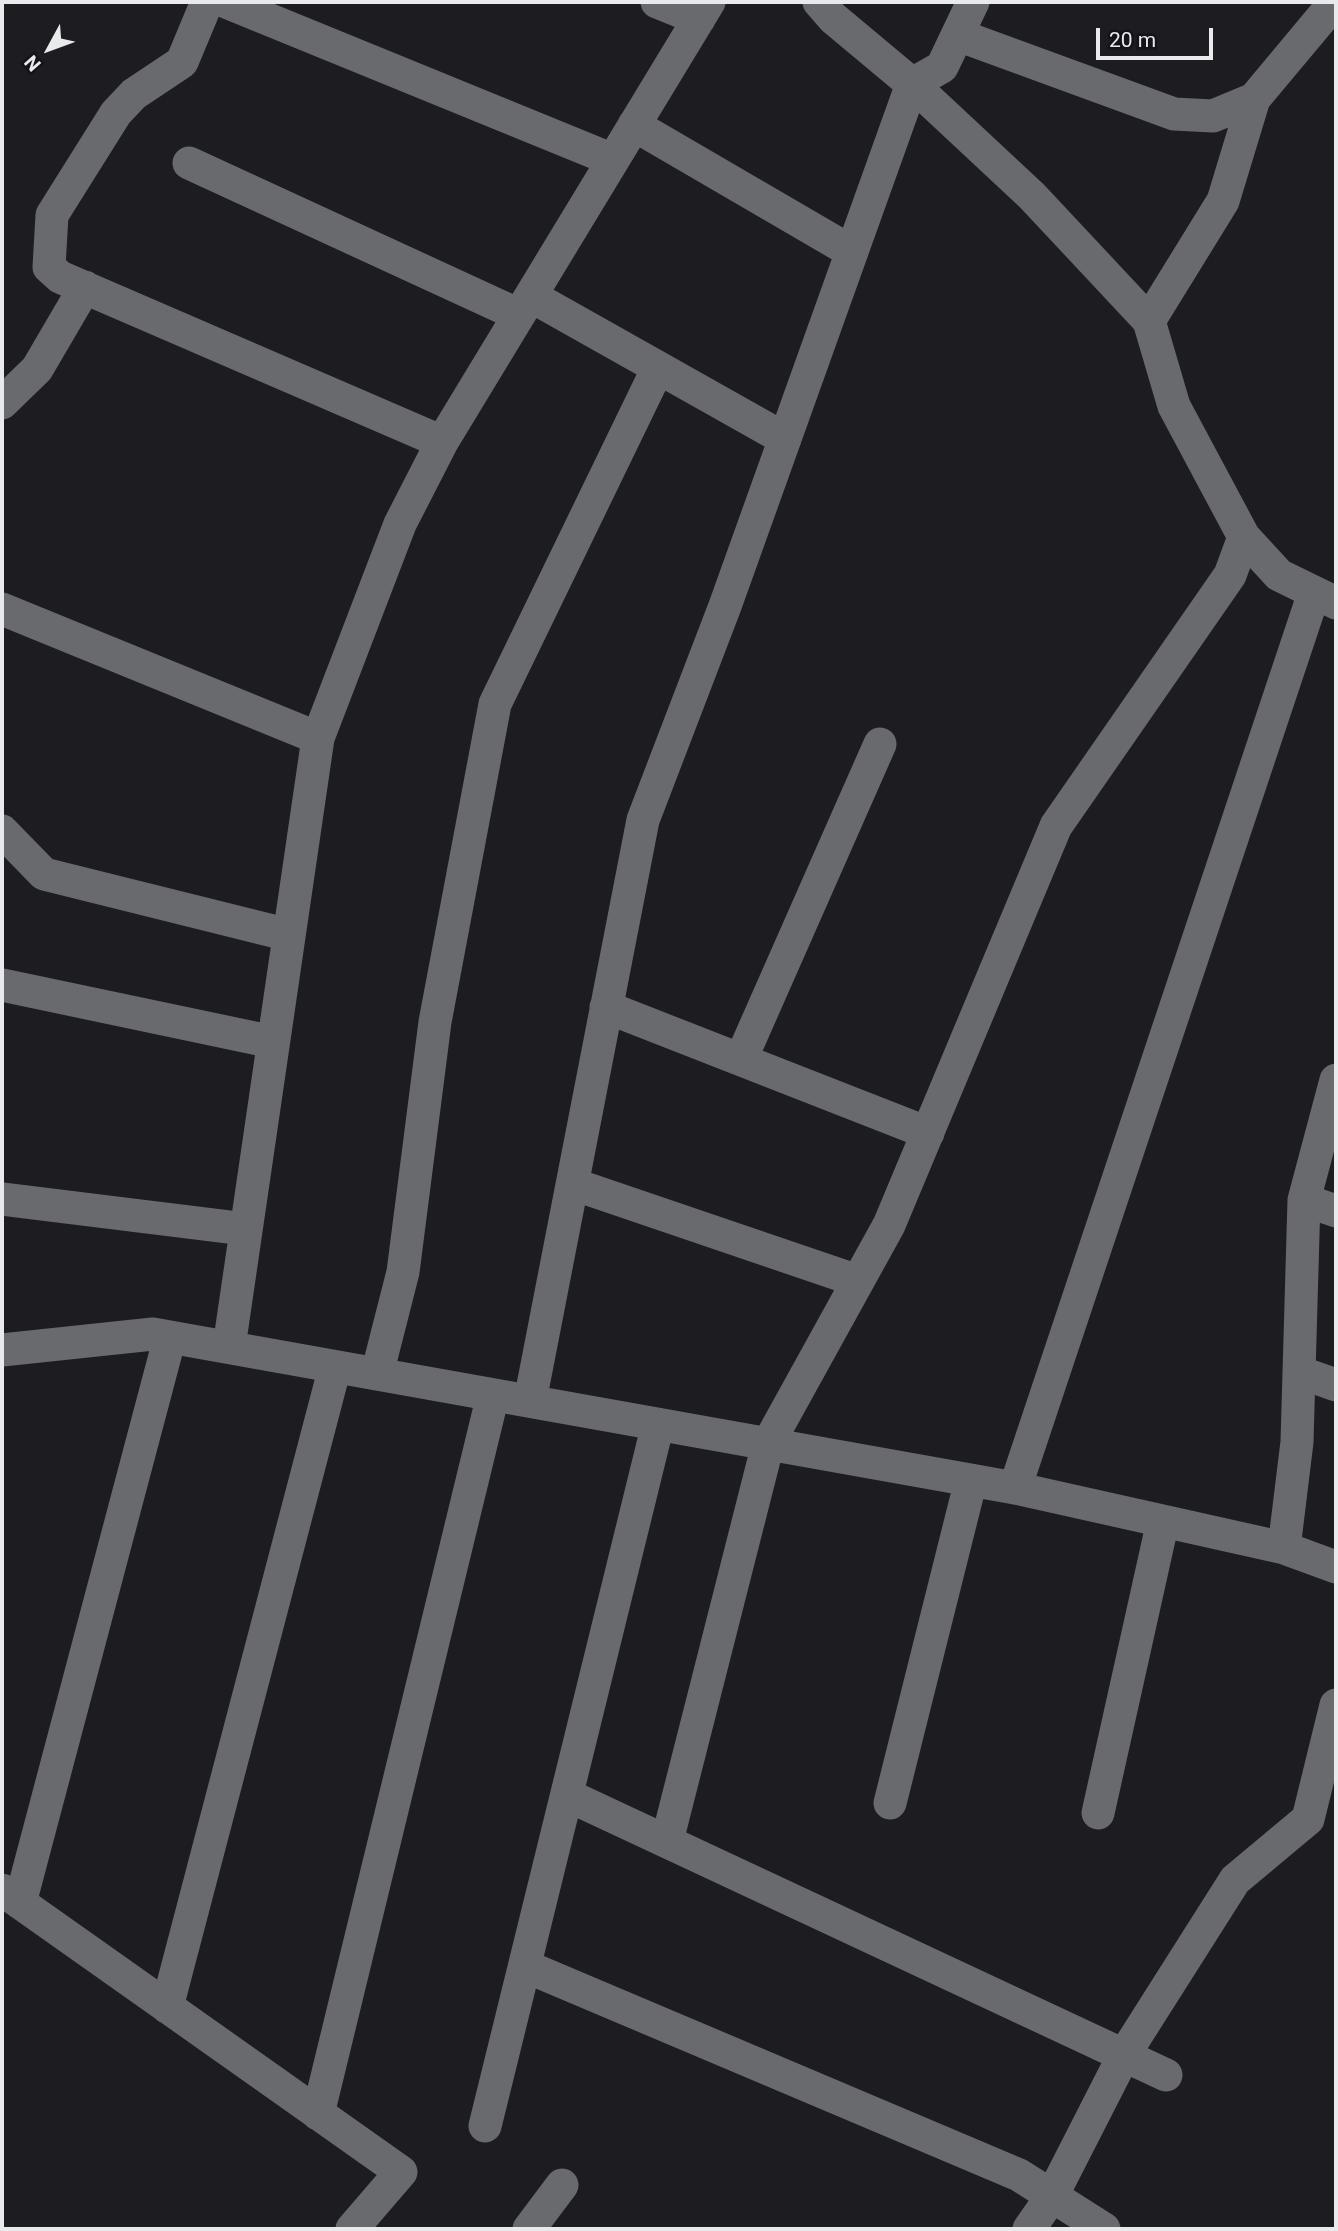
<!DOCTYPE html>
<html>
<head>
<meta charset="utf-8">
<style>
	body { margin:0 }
	#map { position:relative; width:1338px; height:2231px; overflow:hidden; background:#1d1d21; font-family:Roboto,sans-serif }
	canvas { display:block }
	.frame { position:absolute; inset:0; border:4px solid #e9eaec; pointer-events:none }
	.north { position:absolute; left:14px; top:14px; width:70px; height:70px; -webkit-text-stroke:5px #141418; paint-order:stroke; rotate:229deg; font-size:19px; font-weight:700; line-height:28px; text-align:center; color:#e9eaec }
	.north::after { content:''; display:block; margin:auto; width:24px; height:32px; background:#e9eaec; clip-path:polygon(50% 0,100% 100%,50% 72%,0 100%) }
	.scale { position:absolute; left:1096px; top:28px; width:117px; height:32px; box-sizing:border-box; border:4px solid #e9eaec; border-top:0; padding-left:9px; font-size:21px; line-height:24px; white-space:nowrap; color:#e9eaec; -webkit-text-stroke:5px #141418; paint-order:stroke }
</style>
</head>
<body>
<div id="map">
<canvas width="1338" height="2231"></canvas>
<div class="frame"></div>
<div class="north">N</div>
<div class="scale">20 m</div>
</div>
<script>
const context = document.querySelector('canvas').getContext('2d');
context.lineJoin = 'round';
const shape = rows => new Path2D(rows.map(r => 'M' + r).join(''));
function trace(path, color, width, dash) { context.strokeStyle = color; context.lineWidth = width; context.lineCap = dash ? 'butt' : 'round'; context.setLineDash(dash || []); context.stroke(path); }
const minor = shape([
	[207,2,182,62,134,94,116,113,52,215,49,267,60,277,442,442],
	[226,2,613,160],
	[657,2,699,19],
	[819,2,833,18,912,84,1032,196,1149,321,1174,406,1244,537,1279,575,1336,603],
	[958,35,1174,114,1213,116,1254,99],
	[634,125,852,252],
	[189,163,519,315],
	[531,296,785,439],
	[1149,321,1223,201,1254,99,1335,2],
	[2,403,37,369,85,287],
	[2,609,318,738],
	[2,831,44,874,289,935],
	[2,985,273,1042],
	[606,1007,928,1133],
	[741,1059,880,744],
	[573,1184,858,1281],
	[2,1199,245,1229],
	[1304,1200,1336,1211],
	[229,1347,318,738,400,524,442,442,709,2],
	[2,1350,153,1334,1015,1488,1284,1548,1336,1567],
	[1299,1372,1336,1385],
	[377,1374,403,1272,435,1022,495,704,658,368],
	[530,1401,643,820,725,606,912,84,942,67,973,2],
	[1015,1488,1314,593],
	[1284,1548,1297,1442,1304,1200,1336,1080],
	[567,1795,1166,2075],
	[890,1803,971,1480],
	[1098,1813,1163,1521],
	[667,1841,768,1444,889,1225,1056,826,1230,575,1244,537],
	[2,1890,401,2172,352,2229],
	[20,1903,170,1337],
	[525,1966,1019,2175,1104,2229],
	[167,2007,335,1367],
	[318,2114,493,1395],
	[485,2126,658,1424],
	[529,2229,562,2185],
	[1029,2229,1052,2196,1124,2055,1235,1880,1308,1819,1336,1705]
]);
trace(minor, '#696a6e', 33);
</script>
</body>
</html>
